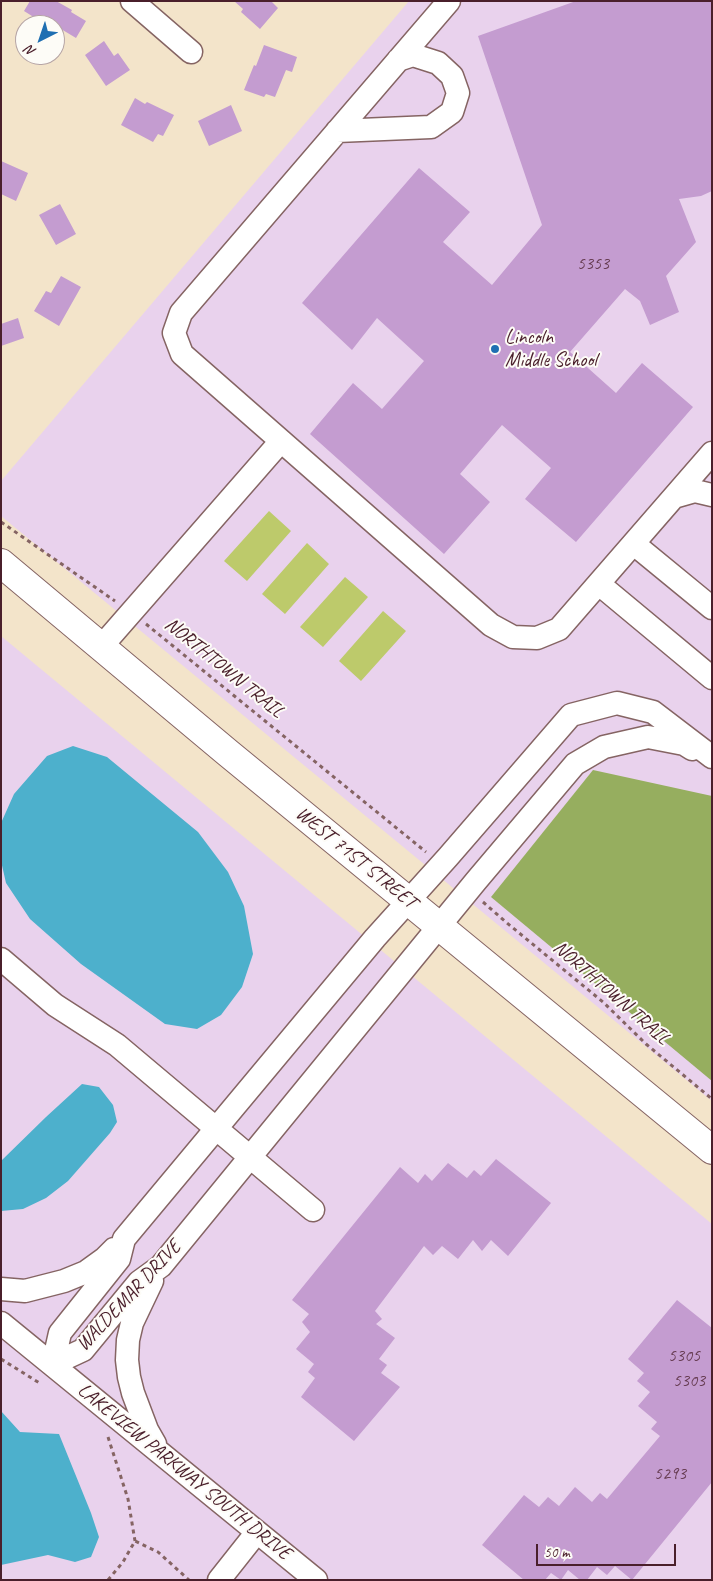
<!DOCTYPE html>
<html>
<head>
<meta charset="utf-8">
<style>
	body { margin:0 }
	#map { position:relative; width:713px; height:1581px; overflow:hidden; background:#f3e4ca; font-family:Caveat,sans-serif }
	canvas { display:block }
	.frame { position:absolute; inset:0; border:2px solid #4a1f2b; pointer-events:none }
	.north { position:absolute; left:15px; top:15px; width:50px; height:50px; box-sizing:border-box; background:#fdfcf7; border:1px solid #b5a4a5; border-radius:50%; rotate:221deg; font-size:14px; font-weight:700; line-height:20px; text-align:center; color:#4a1f2b }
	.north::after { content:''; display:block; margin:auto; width:18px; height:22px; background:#1f6fb2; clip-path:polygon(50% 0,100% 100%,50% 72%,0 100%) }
	.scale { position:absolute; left:536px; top:1544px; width:140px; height:22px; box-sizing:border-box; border:2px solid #4a1f2b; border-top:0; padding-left:6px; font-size:15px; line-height:18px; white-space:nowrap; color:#4a1f2b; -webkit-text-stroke:4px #fdfcf7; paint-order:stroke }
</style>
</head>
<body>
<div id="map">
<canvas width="713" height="1581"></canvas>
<div class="frame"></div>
<div class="north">N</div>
<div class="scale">50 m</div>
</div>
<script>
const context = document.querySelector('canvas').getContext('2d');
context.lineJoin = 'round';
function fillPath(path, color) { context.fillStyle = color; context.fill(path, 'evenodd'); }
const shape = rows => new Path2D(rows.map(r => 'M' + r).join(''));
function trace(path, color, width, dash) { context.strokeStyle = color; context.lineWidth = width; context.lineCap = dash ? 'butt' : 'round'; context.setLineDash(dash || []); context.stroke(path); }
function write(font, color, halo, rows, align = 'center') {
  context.font = font + ' Caveat,sans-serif'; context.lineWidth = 4; context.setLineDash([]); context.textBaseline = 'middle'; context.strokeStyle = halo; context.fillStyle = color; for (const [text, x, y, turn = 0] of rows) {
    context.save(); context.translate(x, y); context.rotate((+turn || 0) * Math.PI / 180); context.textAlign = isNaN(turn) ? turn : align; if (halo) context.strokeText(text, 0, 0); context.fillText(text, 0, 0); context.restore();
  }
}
const built = shape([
	[409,1,712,1,712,1101,1,516,1,481],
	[1,636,712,1224,712,1580,1,1580]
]);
const green = shape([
	[269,511,291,531,247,581,224,561],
	[307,543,329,564,285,614,262,594],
	[345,577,368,597,323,647,300,627],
	[383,611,406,631,361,681,339,661]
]);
const forest = shape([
	[593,770,712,796,712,1081,491,897]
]);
const water = shape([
	[73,746,107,757,198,832,228,872,244,906,253,954,242,987,221,1015,197,1029,165,1024,81,964,30,919,6,883,1,861,1,823,14,794,47,756],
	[82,1084,99,1087,113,1105,117,1122,110,1133,68,1181,46,1198,23,1209,1,1211,1,1161,46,1117],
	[1,1411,20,1432,59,1434,91,1513,99,1537,91,1557,75,1562,48,1555,1,1565]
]);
const building = shape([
	[30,1,56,1,72,10,71,12,86,21,76,38,61,29,60,31,55,28,55,25,50,25,41,20,40,21,24,11],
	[234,1,271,1,278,8,260,29,241,12,243,9],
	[576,1,712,1,712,191,701,196,679,199,696,242,666,276,679,312,650,325,640,301,625,289,570,352,616,393,642,363,693,407,576,542,525,499,551,468,502,425,460,474,490,502,444,554,310,434,353,383,382,409,424,361,377,318,352,350,302,303,419,168,470,212,443,242,492,285,542,225,478,36],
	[104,41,114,56,118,53,130,70,106,86,85,55],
	[264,45,297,57,292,72,286,70,275,97,266,94,264,97,244,90,254,65,256,66],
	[135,98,145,104,147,102,174,115,163,136,158,134,153,142,121,125],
	[231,105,242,131,209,146,198,121],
	[1,161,28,173,16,201,1,194],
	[60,204,76,234,56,245,39,215],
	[61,276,81,287,59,326,34,311,46,291,51,293],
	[18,318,24,338,1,346,1,324],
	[496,1159,551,1203,508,1256,491,1240,482,1251,473,1240,458,1259,442,1246,433,1255,424,1246,375,1311,382,1319,376,1324,395,1338,379,1359,387,1365,381,1373,400,1387,354,1441,301,1397,315,1378,308,1372,314,1364,296,1349,310,1332,302,1322,309,1314,292,1300,400,1167,418,1183,425,1174,432,1181,448,1163,467,1178,474,1170,481,1176],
	[677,1300,712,1328,712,1482,632,1580,615,1566,607,1575,597,1567,587,1580,580,1580,568,1570,561,1580,551,1573,545,1580,524,1580,482,1545,524,1495,539,1507,548,1497,559,1506,575,1487,592,1502,600,1493,607,1499,660,1436,651,1429,657,1422,638,1406,650,1392,637,1381,644,1373,628,1359]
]);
const path = shape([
	[1,522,115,601],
	[146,624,426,852],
	[483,902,507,923,603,1002,646,1044,712,1099],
	[1,1359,41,1384],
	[108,1437,128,1499,135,1541],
	[108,1580,123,1562,135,1541,158,1552,189,1580]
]);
const minor = shape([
	[132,1,191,52],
	[449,1,181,313,174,333,182,354,491,625,513,637,537,638,559,629,712,453],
	[337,131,431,127,452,112,458,93,452,76,438,63,413,55,398,60],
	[674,497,695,491,712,495],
	[634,544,712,608],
	[599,584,712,678],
	[101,647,281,441],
	[1,959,55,1005,117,1045,313,1210],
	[152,1281,132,1323,128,1340,127,1360,129,1377,133,1393,147,1430,155,1444],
	[1,1289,25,1291,64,1281,86,1272,104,1259,114,1249],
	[1,1323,316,1580],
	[53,1364,60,1333,119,1259,124,1239,375,938,448,857,571,715,617,703,653,712,712,757],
	[53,1364,83,1350,139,1282,161,1266,476,881,575,764,604,747,648,737,684,744,692,749],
	[219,1580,257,1532]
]);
const major = shape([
	[1,563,228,753,712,1150]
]);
const markers = [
	[495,349,5,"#1f6fb2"]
];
const numberNames = [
	["5353",593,264],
	["5305",684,1356],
	["5303",689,1381],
	["5293",670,1474]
];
const poiNames = [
	["Lincoln",505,338],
	["Middle School",505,361]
];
const streetNames = [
	["NORTHTOWN TRAIL",224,668,39],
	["WEST 71ST STREET",356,858,39],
	["NORTHTOWN TRAIL",611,993,41],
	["WALDEMAR DRIVE",129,1296,-47],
	["LAKEVIEW PARKWAY SOUTH DRIVE",184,1472,39]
];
fillPath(built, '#e9d2ed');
fillPath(green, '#bdca6b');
fillPath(forest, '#96ae5f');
fillPath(water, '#4db0cc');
fillPath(building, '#c49cd0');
trace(minor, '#856463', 25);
trace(major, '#856463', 30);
trace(path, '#856463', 3, [4, 4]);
trace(minor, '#fff', 22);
trace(major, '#fff', 28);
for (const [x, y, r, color] of markers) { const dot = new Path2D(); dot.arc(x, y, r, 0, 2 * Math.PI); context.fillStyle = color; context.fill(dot); trace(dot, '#fdfcf7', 2); }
write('18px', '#683e54', null, numberNames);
write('20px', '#4a1f2b', '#fdfcf7', poiNames, 'left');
write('20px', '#4a1f2b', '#fdfcf7', streetNames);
</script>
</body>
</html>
